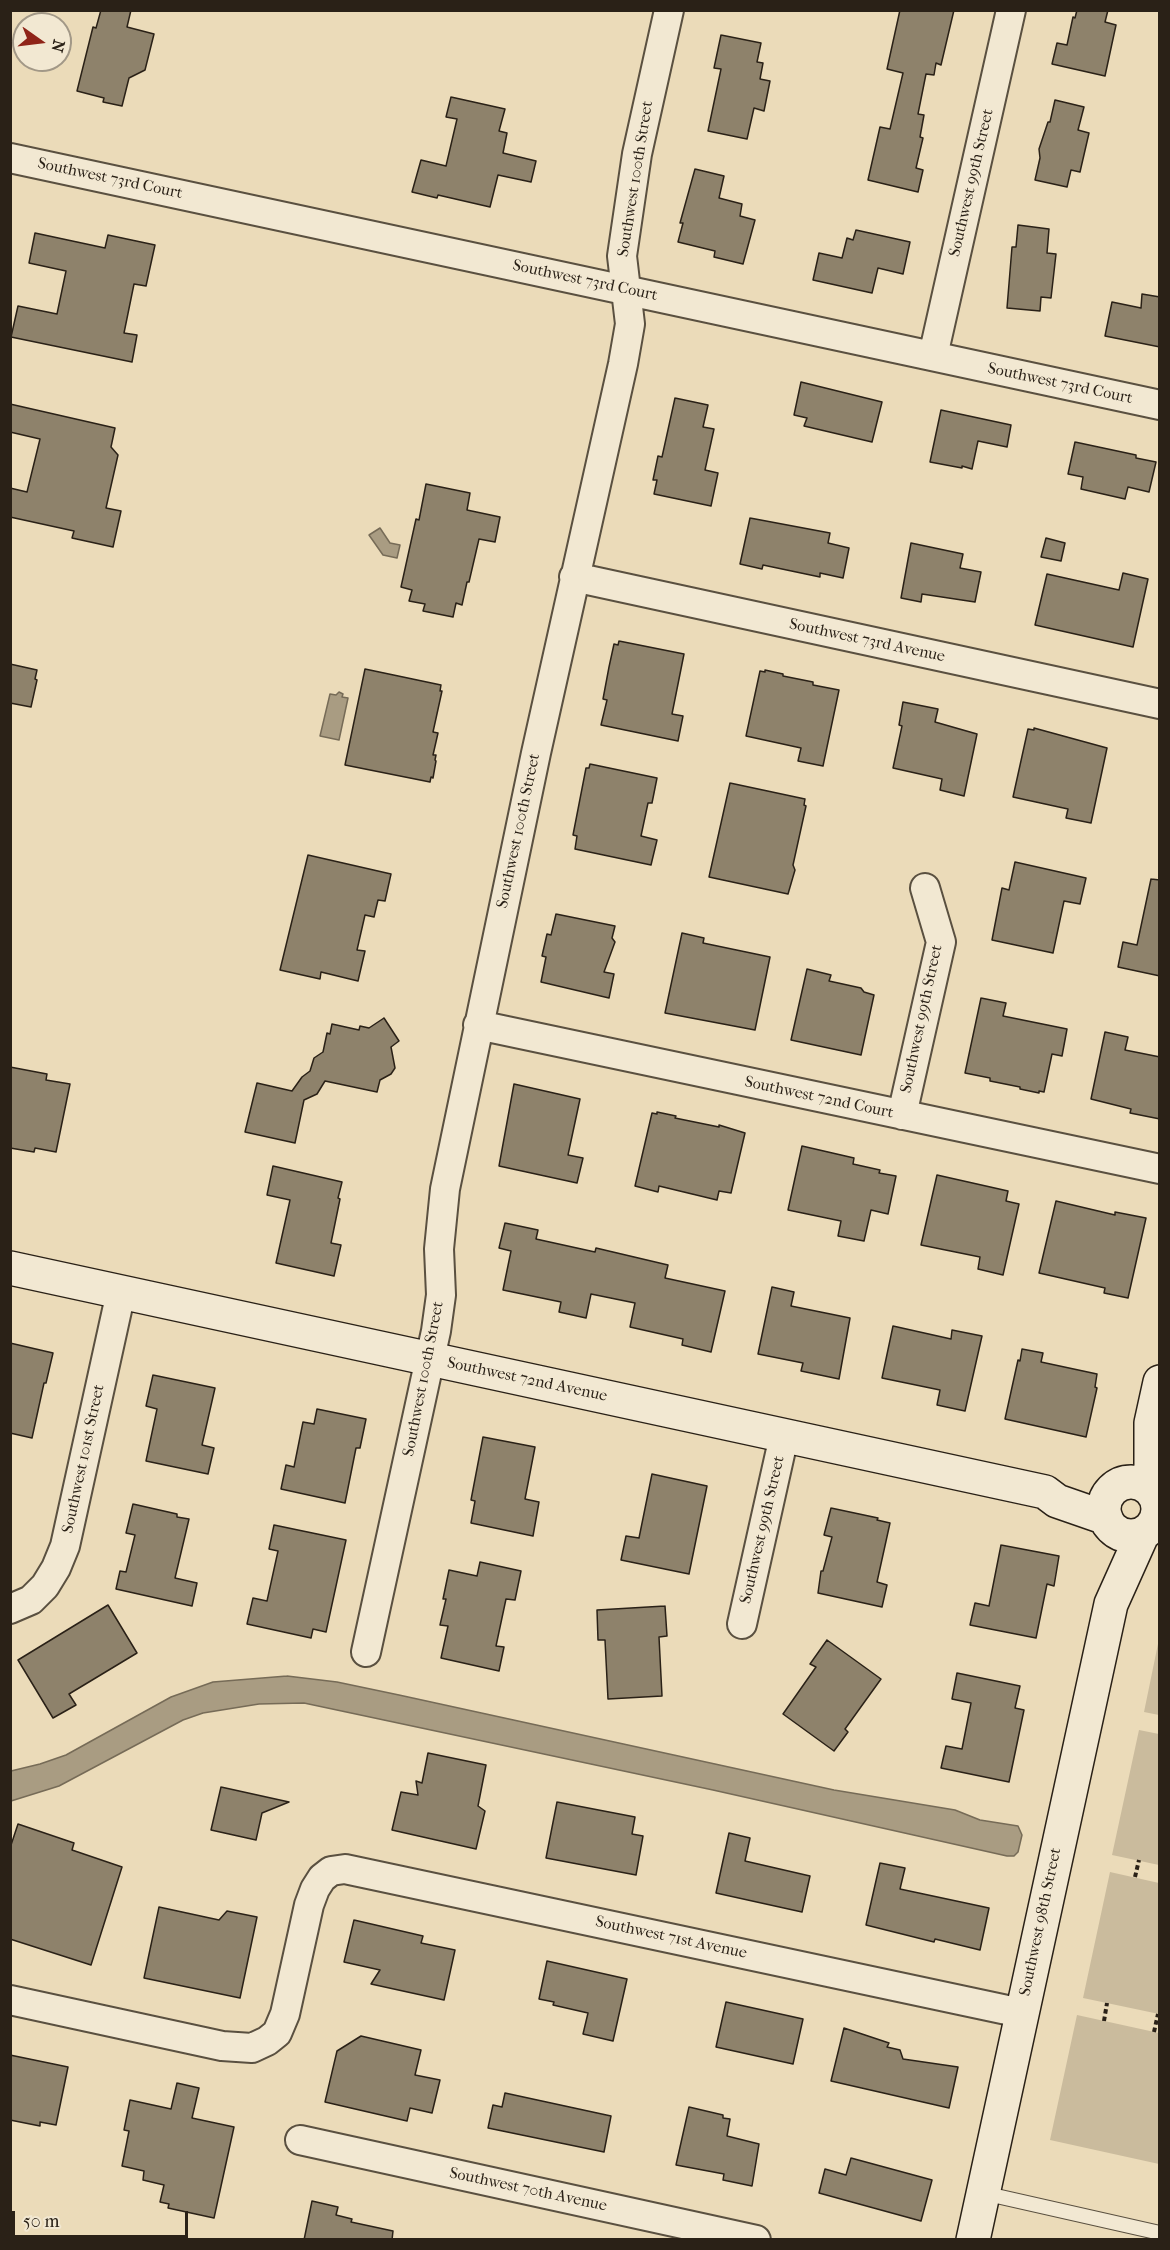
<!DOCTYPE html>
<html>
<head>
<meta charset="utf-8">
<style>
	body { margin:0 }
	#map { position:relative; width:1170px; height:2250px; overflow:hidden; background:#ebdbb9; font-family:"IM FELL French Canon",serif }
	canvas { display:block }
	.frame { position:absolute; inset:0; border:12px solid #2a2117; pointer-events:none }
	.north { position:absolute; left:12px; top:12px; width:60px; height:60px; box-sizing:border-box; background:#f2e8d2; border:2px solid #a29887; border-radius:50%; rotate:104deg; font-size:16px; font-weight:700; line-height:24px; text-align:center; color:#2a2117 }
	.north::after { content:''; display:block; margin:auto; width:21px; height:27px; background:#8f2418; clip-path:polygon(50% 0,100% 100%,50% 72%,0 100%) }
	.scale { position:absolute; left:12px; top:2211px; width:176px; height:27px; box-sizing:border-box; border:3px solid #2a2117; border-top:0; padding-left:8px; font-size:18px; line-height:21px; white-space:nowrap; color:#2a2117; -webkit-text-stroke:4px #f2e8d2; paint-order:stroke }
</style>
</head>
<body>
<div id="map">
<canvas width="1170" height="2250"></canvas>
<div class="frame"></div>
<div class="north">N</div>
<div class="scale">50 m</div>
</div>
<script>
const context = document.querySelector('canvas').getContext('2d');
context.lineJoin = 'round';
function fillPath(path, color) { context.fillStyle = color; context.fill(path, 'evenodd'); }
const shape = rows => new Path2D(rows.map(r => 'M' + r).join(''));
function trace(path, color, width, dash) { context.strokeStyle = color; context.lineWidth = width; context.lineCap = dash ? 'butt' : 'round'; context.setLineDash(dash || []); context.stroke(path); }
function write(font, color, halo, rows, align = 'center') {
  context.font = font + ' "IM FELL French Canon",serif'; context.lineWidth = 5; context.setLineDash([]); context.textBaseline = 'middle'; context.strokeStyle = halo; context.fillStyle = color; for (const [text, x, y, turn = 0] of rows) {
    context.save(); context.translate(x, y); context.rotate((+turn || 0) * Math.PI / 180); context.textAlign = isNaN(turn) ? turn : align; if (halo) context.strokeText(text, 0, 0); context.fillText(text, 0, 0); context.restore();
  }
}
const green = shape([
	[1159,1639,1160,1715,1159,1715,1144,1712],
	[1139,1730,1159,1734,1159,1865,1112,1855],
	[1110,1872,1159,1883,1159,2014,1083,1998],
	[1077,2015,1159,2033,1159,2164,1050,2140]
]);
const water = shape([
	[380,528,390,543,400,545,397,558,383,555,369,535,380,528],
	[339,692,343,694,342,697,348,698,339,740,320,736,330,694,336,695,339,692],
	[287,1676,337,1682,399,1695,834,1790,955,1810,980,1820,1018,1826,1022,1835,1018,1852,1014,1856,1007,1856,713,1790,304,1703,259,1704,203,1713,183,1720,59,1786,11,1801,11,1771,40,1764,66,1755,171,1697,213,1682,287,1676]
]);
const building = shape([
	[101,10,131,10,127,27,154,34,145,70,129,78,122,106,103,102,104,98,77,91,93,27,96,28,101,10],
	[900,10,954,10,941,65,936,63,934,75,926,74,918,114,924,115,920,137,923,138,916,168,923,170,918,192,868,180,880,127,890,129,903,73,887,69,900,10],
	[1077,10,1108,10,1105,22,1116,25,1105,76,1052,64,1057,43,1067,45,1073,17,1075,18,1077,10],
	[721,35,761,43,757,62,763,63,760,79,770,81,764,111,754,108,747,139,708,131,721,69,714,68,721,35],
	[451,97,505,109,499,131,507,133,503,153,536,161,531,182,498,175,490,207,438,195,437,198,412,192,421,160,446,166,457,119,446,117,451,97],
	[1055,100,1084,107,1078,130,1089,133,1080,172,1071,170,1067,187,1035,180,1040,158,1039,149,1048,122,1050,122,1055,100],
	[695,169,724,176,719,198,742,204,740,216,755,220,743,264,714,257,715,251,678,242,683,223,680,223,695,169],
	[1018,225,1049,229,1047,253,1056,254,1051,298,1041,297,1040,311,1007,308,1012,247,1016,247,1018,225],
	[856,230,910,242,903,274,878,268,872,293,813,280,819,253,842,258,847,238,853,240,856,230],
	[35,233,105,248,108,235,155,245,146,286,134,284,124,333,137,335,132,362,11,337,18,306,57,314,66,271,29,263,35,233],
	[1142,294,1160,297,1160,347,1105,336,1112,302,1141,308,1142,294],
	[801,382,882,402,872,442,804,426,807,418,794,415,801,382],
	[675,398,708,405,703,427,714,429,705,470,718,473,711,506,654,494,657,480,653,480,658,456,662,457,675,398],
	[10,404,115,428,111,447,118,455,106,508,121,511,113,547,72,538,74,531,10,517,10,488,27,492,40,439,10,432,10,404],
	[941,410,1011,425,1007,447,978,441,972,469,962,466,962,468,930,462,941,410],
	[1075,442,1136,455,1136,458,1156,462,1149,492,1128,487,1125,499,1081,489,1083,477,1068,474,1075,442],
	[426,484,470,493,467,510,500,517,495,542,479,539,469,582,467,582,462,605,456,603,453,617,423,611,425,604,409,601,412,590,401,587,416,519,419,520,426,484],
	[750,518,830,533,828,543,849,548,843,578,820,573,820,577,763,565,762,569,740,564,750,518],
	[1046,538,1065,543,1061,561,1041,557,1046,538],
	[911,543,963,554,960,568,981,572,975,602,922,594,921,602,901,598,911,543],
	[1123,573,1148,579,1133,647,1035,625,1047,574,1119,590,1123,573],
	[619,641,684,654,672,714,683,716,678,741,601,725,607,700,603,699,609,667,614,644,618,645,619,641],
	[10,664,37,670,35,679,37,680,31,707,10,703,10,664],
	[365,669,441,685,440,691,442,691,433,732,438,733,433,755,436,755,435,760,436,761,433,778,431,777,430,782,345,765,365,669],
	[765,670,783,674,783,676,813,682,813,685,839,690,823,766,798,761,801,748,746,736,760,671,765,672,765,670],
	[903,702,938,709,935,722,977,734,964,796,940,790,942,779,893,768,902,726,899,725,903,702],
	[1034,728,1107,748,1091,823,1066,818,1068,809,1013,797,1028,729,1034,730,1034,728],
	[590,764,657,778,652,803,648,803,641,836,657,840,651,865,575,849,577,836,573,835,586,768,589,768,590,764],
	[730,783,805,799,804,805,806,806,793,865,795,870,788,894,709,877,730,783],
	[308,855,391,874,385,901,378,900,374,917,365,915,357,950,365,951,358,981,321,972,320,979,280,970,308,855],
	[1015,862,1086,878,1080,904,1064,901,1053,953,992,940,1002,888,1009,890,1015,862],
	[1151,879,1160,880,1160,976,1118,967,1123,942,1137,945,1151,879],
	[556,914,615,926,612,938,615,942,604,972,614,974,609,998,541,982,546,957,542,956,547,934,551,935,556,914],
	[682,933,704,938,703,943,770,957,755,1030,665,1013,682,933],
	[807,969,831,975,829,981,861,988,864,992,874,995,861,1055,791,1040,807,969],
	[981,998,1006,1003,1003,1016,1067,1029,1062,1056,1052,1054,1044,1092,1039,1091,1039,1093,1020,1089,1020,1087,990,1081,990,1078,965,1073,981,998],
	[384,1018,399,1041,391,1047,395,1068,391,1074,380,1080,377,1092,325,1081,317,1094,304,1100,295,1143,245,1132,257,1083,292,1091,302,1077,310,1071,314,1058,323,1052,327,1033,330,1034,332,1024,359,1030,360,1026,369,1028,384,1018],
	[1105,1032,1128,1037,1125,1050,1160,1057,1160,1119,1130,1113,1131,1109,1091,1099,1105,1032],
	[10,1067,47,1074,46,1080,70,1084,56,1152,35,1148,34,1152,10,1148,10,1067],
	[514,1084,580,1099,568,1155,583,1158,577,1183,499,1166,514,1084],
	[657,1112,676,1116,675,1118,719,1127,719,1125,745,1133,731,1193,719,1191,717,1200,659,1186,658,1192,635,1186,652,1113,657,1114,657,1112],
	[802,1146,854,1158,853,1164,880,1170,879,1173,896,1176,888,1214,871,1210,864,1241,838,1236,841,1221,788,1210,802,1146],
	[273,1166,342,1182,338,1198,340,1199,331,1243,341,1245,334,1276,276,1263,290,1200,267,1195,273,1166],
	[937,1175,1008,1191,1006,1201,1019,1204,1003,1275,978,1269,980,1257,921,1245,937,1175],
	[1056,1201,1115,1215,1115,1212,1146,1218,1128,1298,1104,1293,1105,1288,1039,1273,1056,1201],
	[505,1223,538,1230,536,1239,595,1252,596,1248,668,1265,665,1278,725,1291,711,1352,682,1345,683,1339,630,1327,635,1303,591,1294,586,1318,559,1312,561,1302,503,1290,511,1251,499,1248,505,1223],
	[772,1287,794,1292,791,1306,850,1318,839,1379,801,1371,803,1363,758,1354,772,1287],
	[893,1326,951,1339,952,1330,982,1336,965,1411,937,1405,940,1390,882,1378,893,1326],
	[10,1343,53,1353,46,1383,44,1383,32,1438,10,1433,10,1343],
	[1022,1349,1043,1353,1041,1362,1097,1374,1095,1387,1097,1388,1086,1437,1005,1419,1018,1360,1020,1361,1022,1349],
	[153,1375,215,1388,202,1445,214,1448,208,1474,146,1461,157,1409,146,1406,153,1375],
	[317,1409,366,1419,360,1448,356,1448,345,1503,281,1489,286,1465,294,1467,303,1422,314,1424,317,1409],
	[483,1437,535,1447,525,1499,539,1502,533,1536,471,1523,475,1501,471,1500,483,1437],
	[652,1474,707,1486,689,1574,621,1560,626,1536,639,1538,652,1474],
	[133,1504,177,1514,177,1517,189,1519,175,1578,197,1583,192,1606,116,1589,120,1571,126,1572,135,1535,126,1533,133,1504],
	[831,1508,878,1518,877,1520,890,1523,877,1582,887,1585,882,1607,818,1593,821,1571,823,1571,832,1537,824,1535,831,1508],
	[274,1525,346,1540,326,1632,313,1629,311,1638,247,1624,253,1598,267,1601,278,1551,269,1549,274,1525],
	[1001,1545,1059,1556,1054,1586,1047,1584,1036,1638,970,1625,975,1603,989,1606,1001,1545],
	[480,1562,521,1571,515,1600,506,1599,496,1646,504,1647,499,1671,441,1658,448,1626,440,1625,446,1599,443,1599,449,1570,477,1576,480,1562],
	[108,1605,137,1653,69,1694,76,1705,53,1718,18,1660,108,1605],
	[665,1606,667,1636,659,1637,662,1696,608,1699,605,1640,598,1640,597,1610,665,1606],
	[827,1640,881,1679,845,1729,848,1732,834,1751,783,1714,816,1667,810,1664,827,1640],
	[957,1673,1020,1686,1015,1708,1024,1710,1009,1782,941,1768,946,1746,962,1749,971,1703,952,1699,957,1673],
	[428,1753,486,1765,478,1806,485,1811,476,1849,392,1830,401,1792,418,1795,416,1781,422,1783,428,1753],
	[221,1787,289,1802,262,1813,256,1840,211,1830,221,1787],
	[557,1802,635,1817,632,1834,643,1836,636,1875,546,1858,557,1802],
	[18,1824,74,1843,72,1850,122,1867,91,1965,10,1939,10,1848,18,1824],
	[729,1833,750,1838,745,1861,810,1876,802,1912,716,1893,729,1833],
	[880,1863,905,1868,900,1889,989,1908,980,1950,935,1939,934,1942,866,1925,880,1863],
	[159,1907,219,1920,227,1911,257,1917,240,1998,144,1978,159,1907],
	[354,1920,423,1936,421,1943,455,1950,444,2000,371,1984,380,1970,344,1962,354,1920],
	[547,1961,627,1979,613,2041,583,2034,588,2013,553,2005,554,2002,539,1999,547,1961],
	[726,2002,803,2019,793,2064,716,2047,726,2002],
	[844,2028,889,2043,887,2047,900,2050,903,2059,958,2067,949,2108,831,2081,844,2028],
	[361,2036,421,2050,415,2075,440,2080,432,2113,410,2108,407,2121,325,2102,337,2051,361,2036],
	[10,2055,68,2067,56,2125,40,2122,40,2126,10,2120,10,2055],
	[177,2083,199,2088,192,2118,234,2127,214,2218,168,2208,169,2204,160,2202,164,2185,143,2180,144,2171,122,2166,129,2131,124,2130,130,2100,171,2109,177,2083],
	[505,2093,611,2116,604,2152,488,2128,493,2105,502,2107,505,2093],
	[689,2107,723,2115,723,2118,730,2119,727,2136,759,2144,752,2186,723,2180,724,2174,676,2165,689,2107],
	[851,2158,932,2180,921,2221,819,2193,825,2169,846,2175,851,2158],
	[312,2201,338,2207,336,2215,352,2219,351,2222,393,2231,392,2240,304,2240,312,2201]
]);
const path = shape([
	[1135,1877,1139,1860],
	[1104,2021,1107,2003],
	[1154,2032,1158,2014]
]);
const lane = shape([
	[983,2193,1160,2233]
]);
const street = shape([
	[10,158,1160,405],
	[933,356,1011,10],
	[574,577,1160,704],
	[478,1025,1160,1169],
	[902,1115,941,942,925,888],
	[10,1609,31,1600,45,1586,56,1568,65,1546,121,1292],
	[742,1624,784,1436],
	[366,1652,436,1331,441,1295,439,1249,445,1189,536,753,623,364,630,324,622,256,637,154,669,10],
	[10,2000,222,2046,252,2048,267,2041,277,2033,285,2014,309,1905,315,1889,322,1878,331,1871,345,1869,1021,2013],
	[300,2140,756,2240]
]);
const secondary = shape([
	[10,1268,1045,1492,1057,1501,1106,1518],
	'1104 1509a27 27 0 1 1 54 0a27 27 0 1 1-54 0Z',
	[1151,1490,1151,1423,1160,1382],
	[973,2240,1111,1604,1142,1535]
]);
const streetNames = [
	["Southwest 73rd Court",110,179,12],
	["Southwest 100th Street",636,179,-81],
	["Southwest 99th Street",972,183,-77],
	["Southwest 73rd Court",585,281,12],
	["Southwest 73rd Court",1060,384,12],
	["Southwest 73rd Avenue",867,641,12],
	["Southwest 100th Street",519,831,-78],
	["Southwest 99th Street",922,1019,-78],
	["Southwest 72nd Court",819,1098,12],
	["Southwest 100th Street",424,1379,-79],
	["Southwest 72nd Avenue",527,1380,12],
	["Southwest 101st Street",84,1459,-78],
	["Southwest 99th Street",763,1530,-77],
	["Southwest 98th Street",1041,1922,-78],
	["Southwest 71st Avenue",671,1938,12],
	["Southwest 70th Avenue",528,2190,12]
];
fillPath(green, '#cabb9d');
fillPath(water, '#a99c82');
trace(water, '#766b57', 1.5);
fillPath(building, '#8e826b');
trace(building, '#2a2117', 1.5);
trace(lane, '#5a5040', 16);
trace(street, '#5a5040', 32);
trace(secondary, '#2a2117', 36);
trace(path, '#2a2117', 4, [4.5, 3]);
trace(lane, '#f2e8d2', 14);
trace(street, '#f2e8d2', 28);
trace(secondary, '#f2e8d2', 33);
write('16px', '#2a2117', '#f2e8d2', streetNames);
</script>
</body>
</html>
